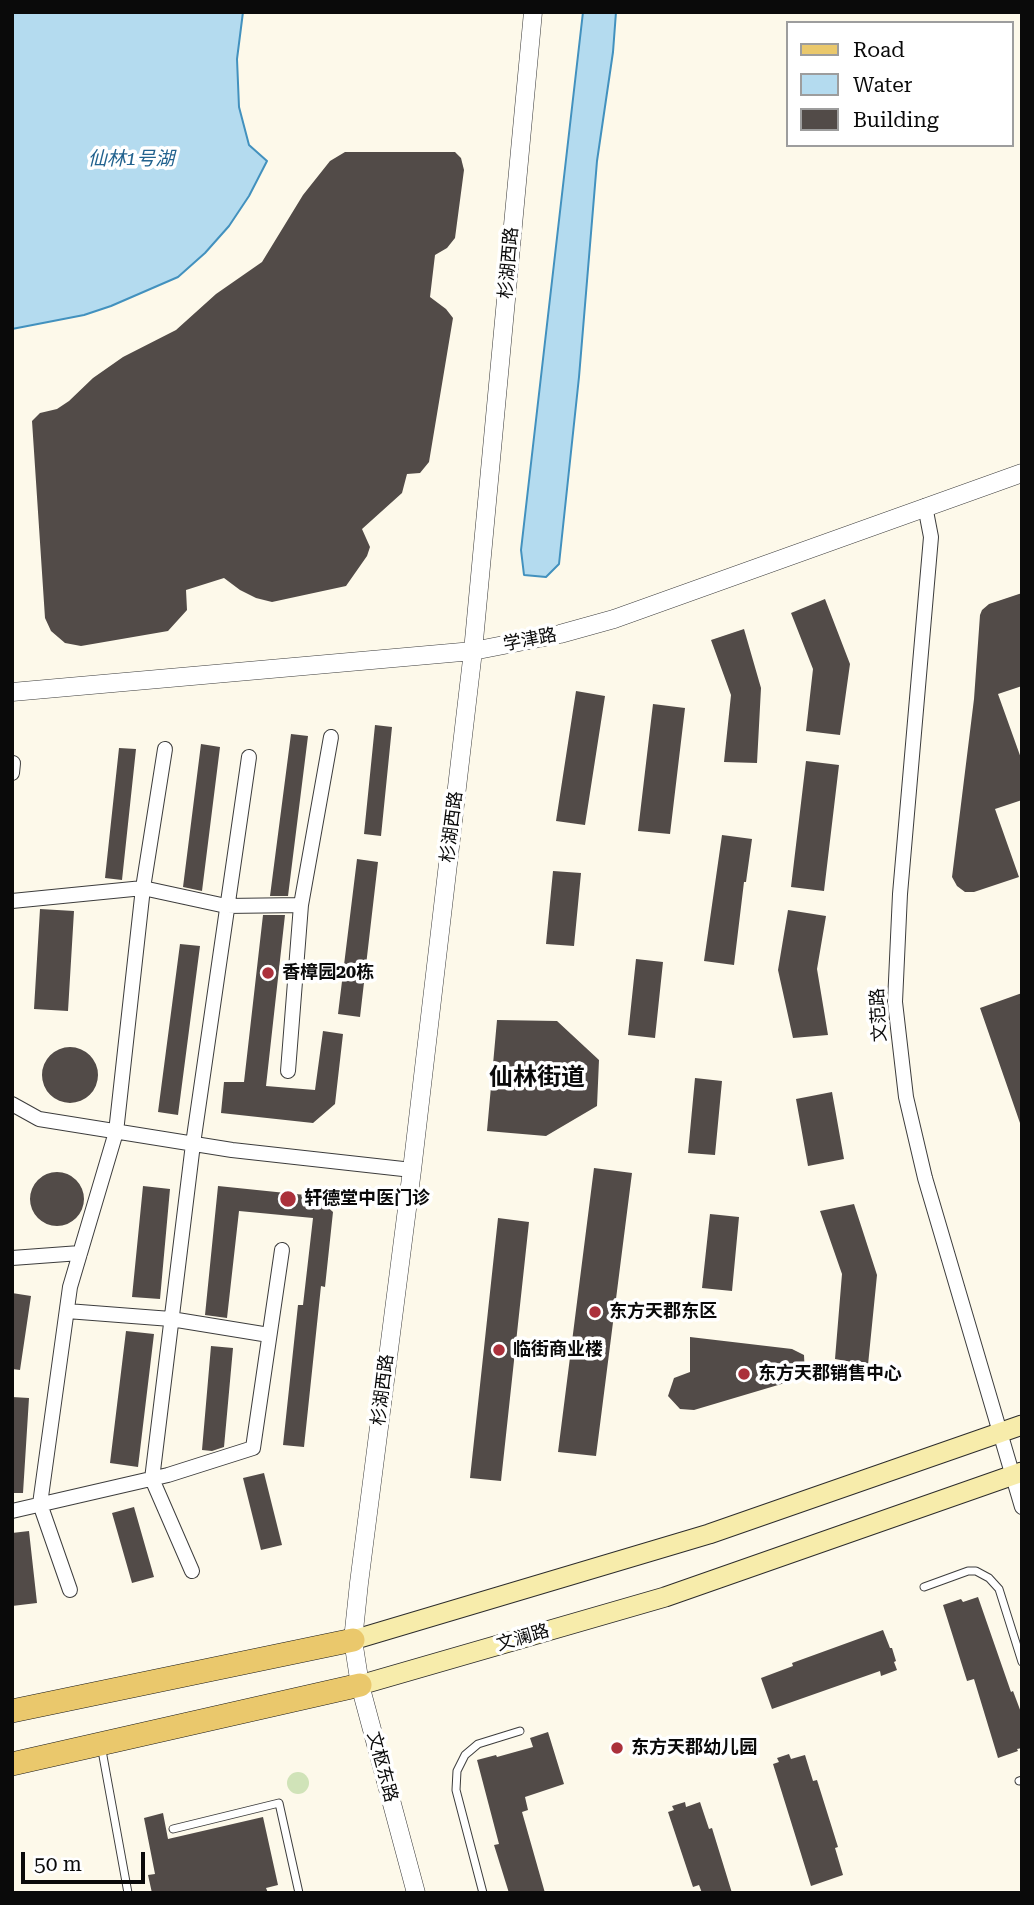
<!DOCTYPE html>
<html>
<head>
<meta charset="utf-8">
<style>
	body { margin:0 }
	#map { position:relative; width:1034px; height:1905px; overflow:hidden; background:#fdf9ea; font-family:"Roboto Serif",serif }
	canvas { display:block }
	.frame { position:absolute; inset:0; border:14px solid #0a0a0a; pointer-events:none }
	.legend { position:absolute; left:786px; top:21px; width:228px; height:126px; box-sizing:border-box; background:#fff; border:2px solid #9d9d9d; margin:0; padding:9px 12px; list-style:none; font-size:21px; color:#0a0a0a }
	.legend li { display:flex; align-items:center; gap:14px; height:35px }
	.legend b { width:35px; border:2px solid #9d9d9d }
	.scale { position:absolute; left:21px; top:1852px; width:124px; height:32px; box-sizing:border-box; border:4px solid #0a0a0a; border-top:0; padding-left:9px; font-size:21px; line-height:24px; white-space:nowrap; color:#0a0a0a; -webkit-text-stroke:5px #fff; paint-order:stroke }
</style>
</head>
<body>
<div id="map">
<canvas width="1034" height="1905"></canvas>
<div class="frame"></div>
<ul class="legend">
<li><b style="height:9px;background:#eac86c"></b>Road</li>
<li><b style="height:19px;background:#b4dbef"></b>Water</li>
<li><b style="height:19px;background:#524b48"></b>Building</li>
</ul>
<div class="scale">50 m</div>
</div>
<script>
const context = document.querySelector('canvas').getContext('2d');
context.lineJoin = 'round';
function fillPath(path, color) { context.fillStyle = color; context.fill(path, 'evenodd'); }
const shape = rows => new Path2D(rows.map(r => 'M' + r).join(''));
function trace(path, color, width, dash) { context.strokeStyle = color; context.lineWidth = width; context.lineCap = dash ? 'butt' : 'round'; context.setLineDash(dash || []); context.stroke(path); }
function write(font, color, halo, rows, align = 'center') {
  context.font = font + ' "Roboto Serif","Noto Sans SC",serif'; context.lineWidth = 7; context.setLineDash([]); context.textBaseline = 'middle'; context.strokeStyle = halo; context.fillStyle = color; for (const [text, x, y, turn = 0] of rows) {
    context.save(); context.translate(x, y); context.rotate((+turn || 0) * Math.PI / 180); context.textAlign = isNaN(turn) ? turn : align; if (halo) context.strokeText(text, 0, 0); context.fillText(text, 0, 0); context.restore();
  }
}
const green = shape([
	'287 1783a11 11 0 1 1 22 0a11 11 0 1 1-22 0Z'
]);
const water = shape([
	[12,12,243,12,237,59,239,107,249,145,267,161,249,196,229,226,205,253,178,277,111,306,84,315,12,329,12,12],
	[583,12,616,12,613,52,597,161,579,377,559,564,546,577,524,575,521,550,583,12]
]);
const building = shape([
	[345,152,455,152,461,158,464,170,455,238,447,248,435,255,430,297,446,309,453,318,429,462,420,473,407,474,402,493,362,529,370,547,367,556,346,586,272,602,256,598,240,590,224,578,186,590,187,610,168,631,81,646,65,643,51,631,45,618,32,421,40,413,57,409,69,401,93,378,123,357,176,330,216,294,262,262,303,195,330,161],
	[1022,593,1022,686,998,694,1022,761,1022,800,995,809,1019,877,974,892,965,892,957,886,952,877,974,699,980,615,982,610,989,604],
	[825,599,850,664,840,735,806,731,813,669,791,613],
	[744,629,761,688,757,763,724,762,731,695,711,640],
	[576,691,605,696,585,825,556,821],
	[653,704,685,708,670,834,638,831],
	[375,725,392,727,381,836,364,834],
	[291,734,308,736,288,896,270,896],
	[201,744,220,747,202,891,183,887],
	[119,748,136,749,122,880,105,878],
	[806,761,839,765,824,891,791,887],
	[722,835,752,839,746,882,744,882,734,965,704,961],
	[357,859,378,862,360,1017,338,1014],
	[553,871,581,873,574,946,546,944],
	[40,909,74,911,68,1011,34,1009],
	[788,910,826,916,817,969,828,1035,793,1038,778,970],
	[263,915,285,915,266,1086,315,1090,323,1031,343,1034,335,1104,313,1123,221,1113,224,1082,244,1082],
	[180,944,200,946,178,1115,158,1112],
	[636,959,663,962,655,1038,628,1035],
	[1022,993,1022,1123,1020,1123,980,1008],
	[497,1020,557,1021,599,1060,597,1106,546,1136,487,1131],
	'42 1075a28 28 0 1 1 56 0a28 28 0 1 1-56 0Z',
	[695,1078,722,1081,715,1155,688,1153],
	[832,1092,844,1159,808,1166,796,1099],
	[594,1168,632,1173,596,1456,558,1452],
	'30 1199a27 27 0 1 1 54 0a27 27 0 1 1-54 0Z',
	[143,1186,170,1189,160,1299,132,1297],
	[218,1186,315,1196,333,1212,325,1287,321,1286,304,1447,283,1445,298,1305,303,1305,313,1218,239,1211,227,1318,205,1315],
	[854,1204,877,1275,868,1365,835,1359,842,1274,820,1211],
	[710,1214,739,1217,732,1291,702,1288],
	[498,1218,529,1222,501,1481,470,1478],
	[12,1293,31,1296,20,1370,12,1369],
	[126,1331,154,1334,138,1467,110,1463],
	[690,1337,792,1349,804,1355,805,1377,694,1410,680,1409,668,1396,674,1378,690,1372],
	[211,1346,233,1348,224,1447,212,1451,202,1450],
	[12,1397,29,1398,23,1493,12,1493],
	[264,1473,282,1545,261,1550,243,1478],
	[134,1507,154,1577,132,1583,112,1513],
	[29,1531,37,1603,12,1606,12,1533],
	[978,1597,1011,1692,1013,1691,1022,1715,1022,1748,1017,1749,1018,1751,998,1758,974,1679,967,1681,943,1605,961,1599,963,1602],
	[883,1630,890,1648,892,1648,896,1661,894,1662,897,1670,881,1676,880,1671,772,1709,761,1678,793,1666,792,1663],
	[548,1732,564,1784,525,1797,528,1810,522,1812,545,1893,509,1893,494,1845,499,1844,477,1760,496,1755,497,1757,533,1747,530,1738],
	[789,1754,791,1759,805,1755,813,1781,817,1780,838,1847,835,1848,843,1875,811,1886,773,1764,779,1762,777,1758],
	[685,1802,686,1807,700,1802,709,1829,712,1828,732,1893,702,1893,699,1885,693,1887,668,1812,674,1810,672,1806],
	[163,1813,168,1839,263,1817,278,1885,266,1888,268,1893,152,1893,148,1875,155,1874,144,1818]
]);
const service = shape([
	[924,1587,968,1571,976,1571,989,1578,999,1589,1022,1662],
	[101,1745,128,1893],
	[1019,1781,1022,1780],
	[173,1829,279,1803,299,1893],
	[483,1893,456,1790,457,1771,465,1755,478,1744,520,1731]
]);
const minor = shape([
	[925,506,931,537,900,894,895,1002,906,1097,925,1178,1022,1507],
	[12,773,13,763],
	[12,901,143,888,226,906,301,905],
	[288,1071,301,905,331,737],
	[12,1104,39,1119,232,1150,412,1170],
	[12,1258,80,1253],
	[67,1311,171,1319,269,1335],
	[12,1511,168,1475,253,1448,282,1250],
	[192,1571,152,1479,193,1144,249,757],
	[70,1590,40,1504,70,1287,116,1132,143,888,165,749]
]);
const tertiary = shape([
	[12,692,473,651,560,634,614,619,1022,473],
	[416,1893,360,1685,353,1640,359,1583,412,1170,473,651,533,12]
]);
const secondary = shape([
	[353,1640,709,1534,1022,1425],
	[360,1685,665,1597,1022,1472]
]);
const primary = shape([
	[12,1711,353,1640],
	[12,1764,360,1685]
]);
const markers = [
	[268,973,7,"#ab313b"],
	[288,1199,9,"#ab313b"],
	[595,1312,7,"#ab313b"],
	[499,1350,7,"#ab313b"],
	[744,1374,7,"#ab313b"],
	[617,1748,7,"#ab313b"]
];
const streetNames = [
	["杉湖西路",509,263,-85],
	["学津路",530,640,-11],
	["杉湖西路",452,827,-83],
	["文范路",879,1015,-93],
	["杉湖西路",383,1390,-83],
	["文澜路",523,1638,-16],
	["文枢东路",382,1767,75]
];
const poiNames = [
	["香樟园20栋",282,973],
	["轩德堂中医门诊",304,1199],
	["东方天郡东区",609,1312],
	["临街商业楼",513,1350],
	["东方天郡销售中心",758,1374],
	["东方天郡幼儿园",631,1748]
];
const waterNames = [
	["仙林1号湖",131,159]
];
const districtNames = [
	["仙林街道",537,1078]
];
fillPath(green, '#d0e3b8');
fillPath(water, '#b4dbef');
trace(water, '#4291be', 2);
fillPath(building, '#524b48');
trace(service, '#3d3d3d', 9);
trace(minor, '#3d3d3d', 16);
trace(tertiary, '#3d3d3d', 19);
trace(secondary, '#2c2c2c', 21);
trace(primary, '#1b1b1b', 24);
trace(service, '#fff', 7);
trace(minor, '#fff', 14);
trace(tertiary, '#fff', 18);
trace(secondary, '#f7ecab', 19);
trace(primary, '#eac86c', 23);
for (const [x, y, r, color] of markers) { const dot = new Path2D(); dot.arc(x, y, r, 0, 2 * Math.PI); context.fillStyle = color; context.fill(dot); trace(dot, '#fff', 2.5); }
write('18px', '#0a0a0a', '#fff', streetNames);
write('bold 18px', '#0a0a0a', '#fff', poiNames, 'left');
write('italic 19px', '#22628e', '#fff', waterNames);
write('bold 24px', '#0a0a0a', '#fff', districtNames);
</script>
</body>
</html>
